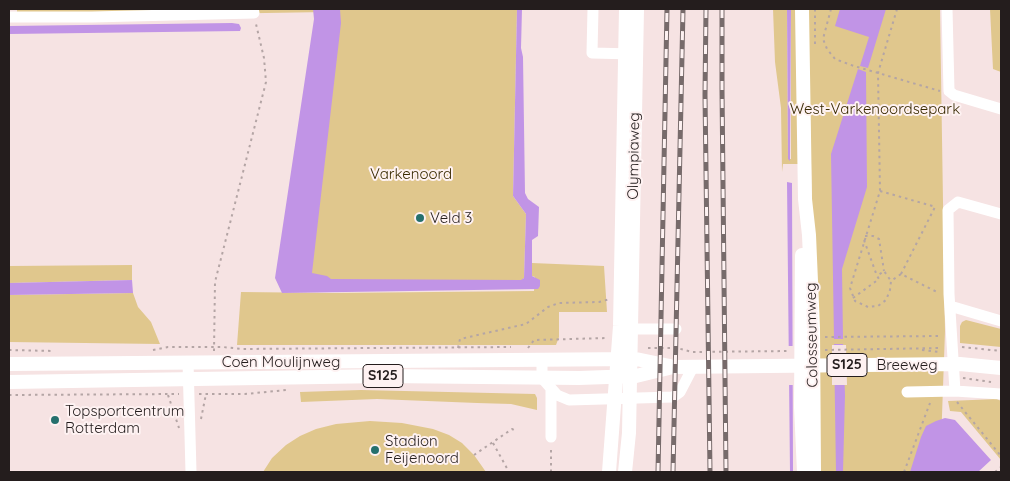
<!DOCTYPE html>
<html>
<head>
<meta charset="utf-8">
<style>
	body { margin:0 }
	#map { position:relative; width:1010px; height:481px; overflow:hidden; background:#f6e3e3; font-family:Quicksand,sans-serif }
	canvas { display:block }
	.frame { position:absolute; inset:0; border:10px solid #241d1d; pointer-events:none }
</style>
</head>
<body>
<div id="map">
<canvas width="1010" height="481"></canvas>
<div class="frame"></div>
</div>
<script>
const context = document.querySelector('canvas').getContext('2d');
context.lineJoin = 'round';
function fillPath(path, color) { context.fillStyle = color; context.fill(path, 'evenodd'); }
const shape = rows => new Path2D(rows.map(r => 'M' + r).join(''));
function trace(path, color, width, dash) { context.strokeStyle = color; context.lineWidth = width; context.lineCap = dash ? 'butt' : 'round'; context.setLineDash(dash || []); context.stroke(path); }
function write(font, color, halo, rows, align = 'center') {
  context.font = font + ' Quicksand,sans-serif'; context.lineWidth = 4; context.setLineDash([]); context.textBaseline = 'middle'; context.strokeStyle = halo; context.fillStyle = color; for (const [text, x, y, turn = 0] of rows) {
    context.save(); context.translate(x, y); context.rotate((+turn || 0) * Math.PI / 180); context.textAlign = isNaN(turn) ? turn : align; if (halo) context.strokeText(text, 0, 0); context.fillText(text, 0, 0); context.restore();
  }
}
const green = shape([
	[17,9,517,9,513,196,526,214,524,278,522,280,295,284,326,12,23,17,17,17],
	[773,9,787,9,788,159,791,159,791,9,797,9,798,164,783,164,782,172,781,108,775,62],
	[808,9,940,9,945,331,940,472,817,472],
	[990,9,1001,9,1001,72,993,69],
	[532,263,604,266,607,312,559,312,559,337,556,345,237,345,241,292,333,293,534,291,535,277,532,276],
	[132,265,132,280,9,283,9,266],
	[133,293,138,307,151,322,160,344,9,342,9,295],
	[966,320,1001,329,1001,347,960,343,960,326,962,322],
	[361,390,535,394,537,398,537,410,511,404,477,403,377,399,301,402,300,392],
	[997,399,1001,401,1001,460,961,412,950,411,948,401],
	[370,421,402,423,433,429,449,435,462,443,474,455,486,472,263,472,272,458,286,445,300,436,316,429,336,424]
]);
const water = shape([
	[313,9,340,9,341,23,312,273,327,276,331,279,521,280,524,278,526,214,513,196,517,9,522,9,521,48,523,57,525,193,528,199,539,207,538,236,532,240,532,276,540,280,540,286,538,289,282,293,275,278,314,19],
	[787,9,791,9,790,161,788,159],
	[840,9,886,9,868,68,860,66,869,37,835,26],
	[232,23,239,24,241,28,240,31,9,34,9,26],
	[858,69,866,72,867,187,842,269,843,339,834,339,831,154],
	[787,182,792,183,793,472,790,472],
	[132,280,133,293,9,295,9,283],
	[834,344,843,344,845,395,843,472,836,472],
	[945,418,955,420,991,460,978,472,910,472,921,437,926,426,936,421]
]);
const pier = shape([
	[832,345,846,345,847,385,832,385],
	[786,346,795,346,795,385,786,385]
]);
const path = shape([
	[815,9,815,45],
	[831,9,823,39,827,49,835,59,854,66,940,91],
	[897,9,878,73,880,191,850,288,855,301,868,307,878,306,886,300,890,290,891,281,901,274,939,293],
	[880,191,936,207],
	[865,236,873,236,879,239,884,271],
	[864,240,877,276],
	[901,274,935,207],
	[853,298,879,279,877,276,884,271,891,281],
	[825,337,940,336],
	[962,347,1001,351],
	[458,348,460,339,526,324,548,307,559,303,599,302,610,299],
	[528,348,534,340,607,338],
	[648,348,677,348,692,352,790,351],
	[9,350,54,351],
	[153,350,168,347,223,347,242,349,511,347],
	[825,350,942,348],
	[922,350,939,352],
	[214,351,215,282,266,82,264,58,256,24],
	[963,378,991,382],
	[199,394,245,394,286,390],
	[9,395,179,394],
	[168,395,179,428],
	[957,402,1001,456],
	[201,419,206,394],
	[493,443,509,472],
	[474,455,512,429,514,430],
	[551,472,551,447],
	[904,472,930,403],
	[995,472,1001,467]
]);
const minor = shape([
	[593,9,592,53,634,54],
	[947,9,949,91,954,95,1001,109],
	[9,17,92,17,254,13,253,9],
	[950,306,1001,321],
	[631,329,676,329],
	[542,359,542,378,557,395,569,400,673,397,680,392,693,367],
	[188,362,191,472],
	[551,389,551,437],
	[955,391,949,294,948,210,958,202,1001,214],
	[907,392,955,391,1001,394]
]);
const major = shape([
	[802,9,805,199,809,235,813,328,814,472],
	[802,255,801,407,804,472],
	[9,364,636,359,670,366],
	[9,382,384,376,579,378,636,376,673,367,960,364,1001,368],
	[609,472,620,326,626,9],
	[625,472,629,433,637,9]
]);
const rail = shape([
	[706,9,705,95,710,472],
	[722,9,722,89,726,472],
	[658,472,667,9],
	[673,472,683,9]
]);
const markers = [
	[420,218,5,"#26706d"],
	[55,420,5,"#26706d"],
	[375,450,5,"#26706d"]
];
const shields = [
	[847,365,40],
	[383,376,40]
];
const shieldNames = [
	["S125",847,365],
	["S125",383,376]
];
const parkNames = [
	["West-Varkenoordsepark",875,109],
	["Varkenoord",411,174]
];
const streetNames = [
	["Olympiaweg",634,156,-89],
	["Colosseumweg",812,335,-91],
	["Coen Moulijnweg",281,362],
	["Breeweg",907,365]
];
const poiNames = [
	["Veld 3",430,218],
	["Topsportcentrum",65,411],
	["Rotterdam",65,428],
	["Stadion",385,441],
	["Feijenoord",385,458]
];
fillPath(green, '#e0c78d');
fillPath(water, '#c194e6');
fillPath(pier, '#f6e3e3');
trace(path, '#b4a5a5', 2, [2.5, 4]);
trace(minor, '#fff', 11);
trace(major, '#fff', 14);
trace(rail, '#776b6b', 5);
trace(rail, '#fef2f2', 3, [9]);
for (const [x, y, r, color] of markers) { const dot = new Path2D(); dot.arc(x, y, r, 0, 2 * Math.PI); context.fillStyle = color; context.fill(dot); trace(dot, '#fef2f2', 2); }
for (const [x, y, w] of shields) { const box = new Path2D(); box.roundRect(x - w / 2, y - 11.5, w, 23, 4); context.fillStyle = '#fef2f2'; context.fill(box); trace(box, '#241d1d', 1); }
write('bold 14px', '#241d1d', null, shieldNames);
write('15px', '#382900', '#fef2f2', parkNames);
write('15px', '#241d1d', '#fef2f2', streetNames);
write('15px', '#241d1d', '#fef2f2', poiNames, 'left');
</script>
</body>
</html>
